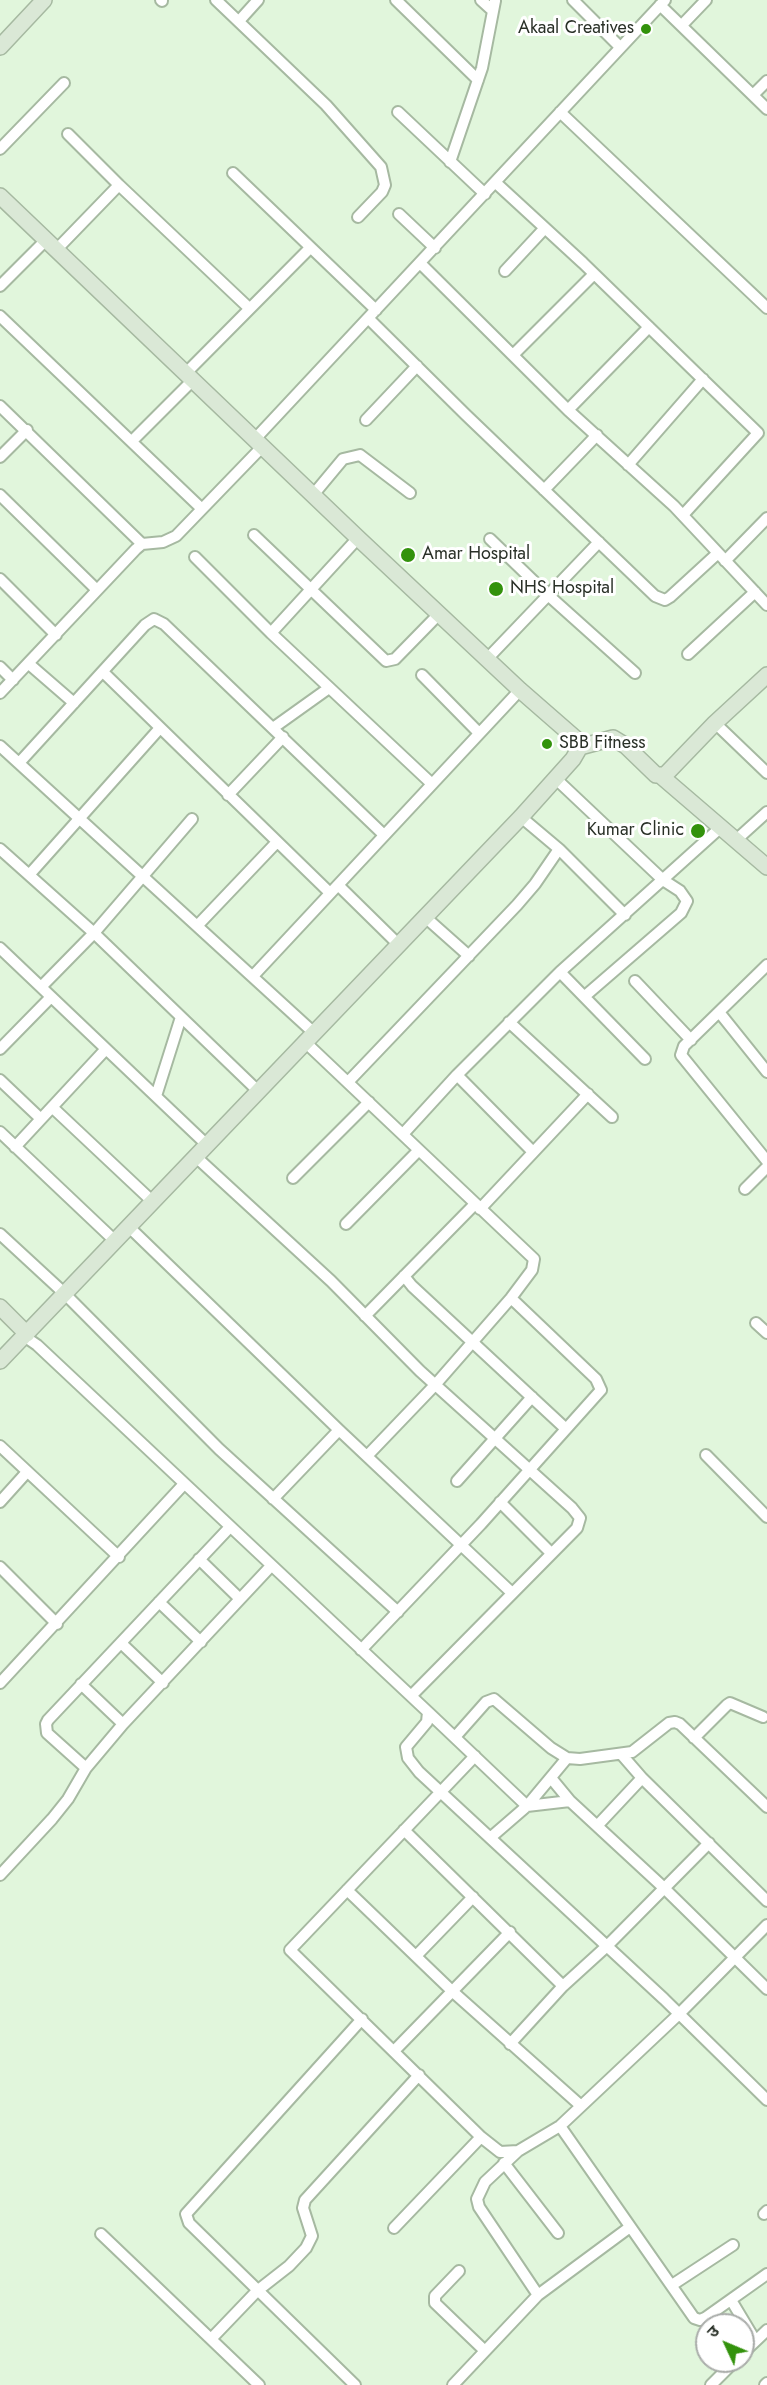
<!DOCTYPE html>
<html>
<head>
<meta charset="utf-8">
<style>
	body { margin:0 }
	#map { position:relative; width:767px; height:2385px; overflow:hidden; background:#e1f6dc; font-family:Jost,"Noto Sans Devanagari",sans-serif }
	canvas { display:block }
	.north { position:absolute; left:695px; top:2313px; width:60px; height:60px; box-sizing:border-box; background:#fff; border:2px solid #a9aca9; border-radius:50%; rotate:314deg; font-size:16px; font-weight:700; line-height:24px; text-align:center; color:#293027 }
	.north::after { content:''; display:block; margin:auto; width:21px; height:27px; background:#33920c; clip-path:polygon(50% 0,100% 100%,50% 72%,0 100%) }
</style>
</head>
<body>
<div id="map">
<canvas width="767" height="2385"></canvas>
<div class="north">उ</div>
</div>
<script>
const context = document.querySelector('canvas').getContext('2d');
context.lineJoin = 'round';
const shape = rows => new Path2D(rows.map(r => 'M' + r).join(''));
function trace(path, color, width, dash) { context.strokeStyle = color; context.lineWidth = width; context.lineCap = dash ? 'butt' : 'round'; context.setLineDash(dash || []); context.stroke(path); }
function write(font, color, halo, rows, align = 'center') {
  context.font = font + ' Jost,sans-serif'; context.lineWidth = 6; context.setLineDash([]); context.textBaseline = 'middle'; context.strokeStyle = halo; context.fillStyle = color; for (const [text, x, y, turn = 0] of rows) {
    context.save(); context.translate(x, y); context.rotate((+turn || 0) * Math.PI / 180); context.textAlign = isNaN(turn) ? turn : align; if (halo) context.strokeText(text, 0, 0); context.fillText(text, 0, 0); context.restore();
  }
}
const street = shape([
	[161,0,162,1],
	[216,0,326,105,381,167,385,185,382,192,358,217],
	[396,0,478,80],
	[481,0,492,10],
	[573,0,620,47],
	[660,5,767,109],
	[239,21,258,0],
	[682,25,706,0],
	[753,95,767,81],
	[398,112,485,194],
	[560,112,767,308],
	[68,134,119,185,249,308],
	[0,149,64,83],
	[450,162,482,68,495,1],
	[233,173,376,310],
	[496,183,583,263,758,433,683,515],
	[399,214,435,248],
	[57,249,119,185],
	[420,263,568,410,674,506,767,605],
	[505,271,545,228],
	[0,286,47,239],
	[0,316,202,509],
	[368,318,466,415,655,596,665,600,670,597,718,553],
	[513,355,594,274],
	[186,373,310,248],
	[0,406,142,544],
	[568,410,649,327],
	[366,420,417,366],
	[255,439,665,0],
	[132,441,193,380],
	[0,457,27,430],
	[628,465,703,379],
	[544,490,597,435],
	[0,495,97,590],
	[313,495,343,459,360,455,410,493],
	[254,535,386,661,395,659,439,614],
	[490,539,548,595,635,673],
	[195,557,271,633,432,784],
	[725,561,767,518],
	[0,579,56,635],
	[271,633,358,538],
	[688,654,755,592],
	[487,659,599,542],
	[29,664,74,703],
	[0,667,13,680],
	[103,672,330,893],
	[422,675,479,733],
	[0,693,136,549,142,544,163,542,176,536,262,447],
	[715,723,767,773],
	[273,728,329,688],
	[0,746,313,1032],
	[19,763,145,625,154,619,164,624,384,835],
	[555,778,663,880,680,891,687,901,681,913,585,996],
	[228,795,283,737],
	[521,817,559,849,625,915],
	[735,841,767,812],
	[0,849,94,933,257,1090],
	[29,875,160,728],
	[338,885,398,944],
	[424,916,469,956],
	[197,926,277,842],
	[0,948,206,1144],
	[767,965,684,1046,681,1055,767,1161],
	[560,972,645,1059],
	[253,976,520,690],
	[635,981,691,1040],
	[41,987,94,933,192,819],
	[719,1012,767,1072],
	[509,1022,612,1117],
	[304,1041,534,1259,532,1270,511,1298,435,1385,367,1456],
	[0,1049,51,997],
	[457,1075,533,1152],
	[0,1080,41,1119],
	[348,1082,517,905,535,884,559,849],
	[156,1096,181,1017],
	[52,1107,152,1201],
	[0,1132,114,1240],
	[403,1134,457,1075,560,972,720,828],
	[15,1147,106,1049],
	[195,1156,331,1281,420,1371,572,1508,580,1518,577,1528,411,1696],
	[293,1178,369,1102],
	[745,1189,767,1167],
	[480,1209,588,1094],
	[346,1224,419,1150],
	[128,1226,339,1430,511,1592],
	[0,1234,64,1293,219,1449,398,1612],
	[404,1276,412,1286,566,1429],
	[365,1316,475,1204],
	[756,1323,767,1333],
	[24,1336,37,1345,428,1712,427,1722,406,1747,408,1758,419,1772,664,1999,767,2100],
	[0,1446,119,1557],
	[706,1455,767,1517],
	[457,1481,532,1397],
	[273,1499,339,1430],
	[0,1502,27,1472],
	[500,1502,551,1553],
	[199,1559,240,1599],
	[0,1567,57,1624],
	[159,1602,201,1642],
	[121,1643,163,1683],
	[361,1650,481,1524,601,1390,596,1379,511,1298],
	[0,1683,184,1484],
	[81,1684,123,1724],
	[428,1712,527,1806,570,1801,663,1887,767,1989],
	[455,1737,486,1702,494,1699,551,1748,567,1758,580,1759,632,1752,669,1723,675,1722,680,1724,767,1807],
	[694,1738,727,1705,730,1703,763,1717],
	[622,1755,642,1778],
	[475,1756,290,1950,481,2137,500,2152,518,2151,560,2126,679,2014,767,1925],
	[86,1768,47,1733,46,1724,48,1720,230,1527],
	[551,1778,570,1801],
	[597,1826,642,1778,767,1901],
	[404,1830,563,1986],
	[490,1838,527,1806,567,1758],
	[0,1875,52,1819,68,1799,86,1768,123,1724,271,1566],
	[347,1890,452,1991,580,2105],
	[416,1956,473,1897],
	[510,2044,563,1986,607,1946,709,1843],
	[394,2051,510,1932],
	[560,2126,694,2318,700,2320,705,2318,767,2274],
	[518,2151,485,2182,477,2199,479,2207,538,2295],
	[504,2163,558,2233],
	[764,2214,767,2211],
	[394,2228,481,2137],
	[101,2234,259,2385],
	[459,2271,435,2296,435,2303,485,2351],
	[672,2285,733,2245],
	[731,2300,755,2340],
	[211,2339,257,2291,289,2266,306,2248,312,2236,303,2208,305,2200,419,2075],
	[743,2353,767,2330],
	[355,2385,189,2223,186,2214,362,2019],
	[453,2385,538,2295,630,2227],
	[711,2385,735,2361],
	[765,2385,767,2383]
]);
const secondary = shape([
	[0,47,44,0],
	[0,196,358,538,520,690,575,738,580,747],
	[661,776,767,867],
	[0,1307,27,1334],
	[0,1361,521,817,573,759,580,747,613,738,626,746,656,775,665,775,715,723,767,675]
]);
const markers = [
	[646,29,6,"#33920c"],
	[408,555,8,"#33920c"],
	[496,589,8,"#33920c"],
	[547,744,6,"#33920c"],
	[698,831,8,"#33920c"]
];
const poiNames = [
	["Akaal Creatives",634,29,"right"],
	["Amar Hospital",422,555],
	["NHS Hospital",510,589],
	["SBB Fitness",559,744],
	["Kumar Clinic",684,831,"right"]
];
trace(street, '#a6b9a1', 14);
trace(secondary, '#a6b9a1', 18);
trace(street, '#fff', 10);
trace(secondary, '#dae8d6', 15);
for (const [x, y, r, color] of markers) { const dot = new Path2D(); dot.arc(x, y, r, 0, 2 * Math.PI); context.fillStyle = color; context.fill(dot); trace(dot, '#fff', 2); }
write('18px', '#293027', '#fff', poiNames, 'left');
</script>
</body>
</html>
